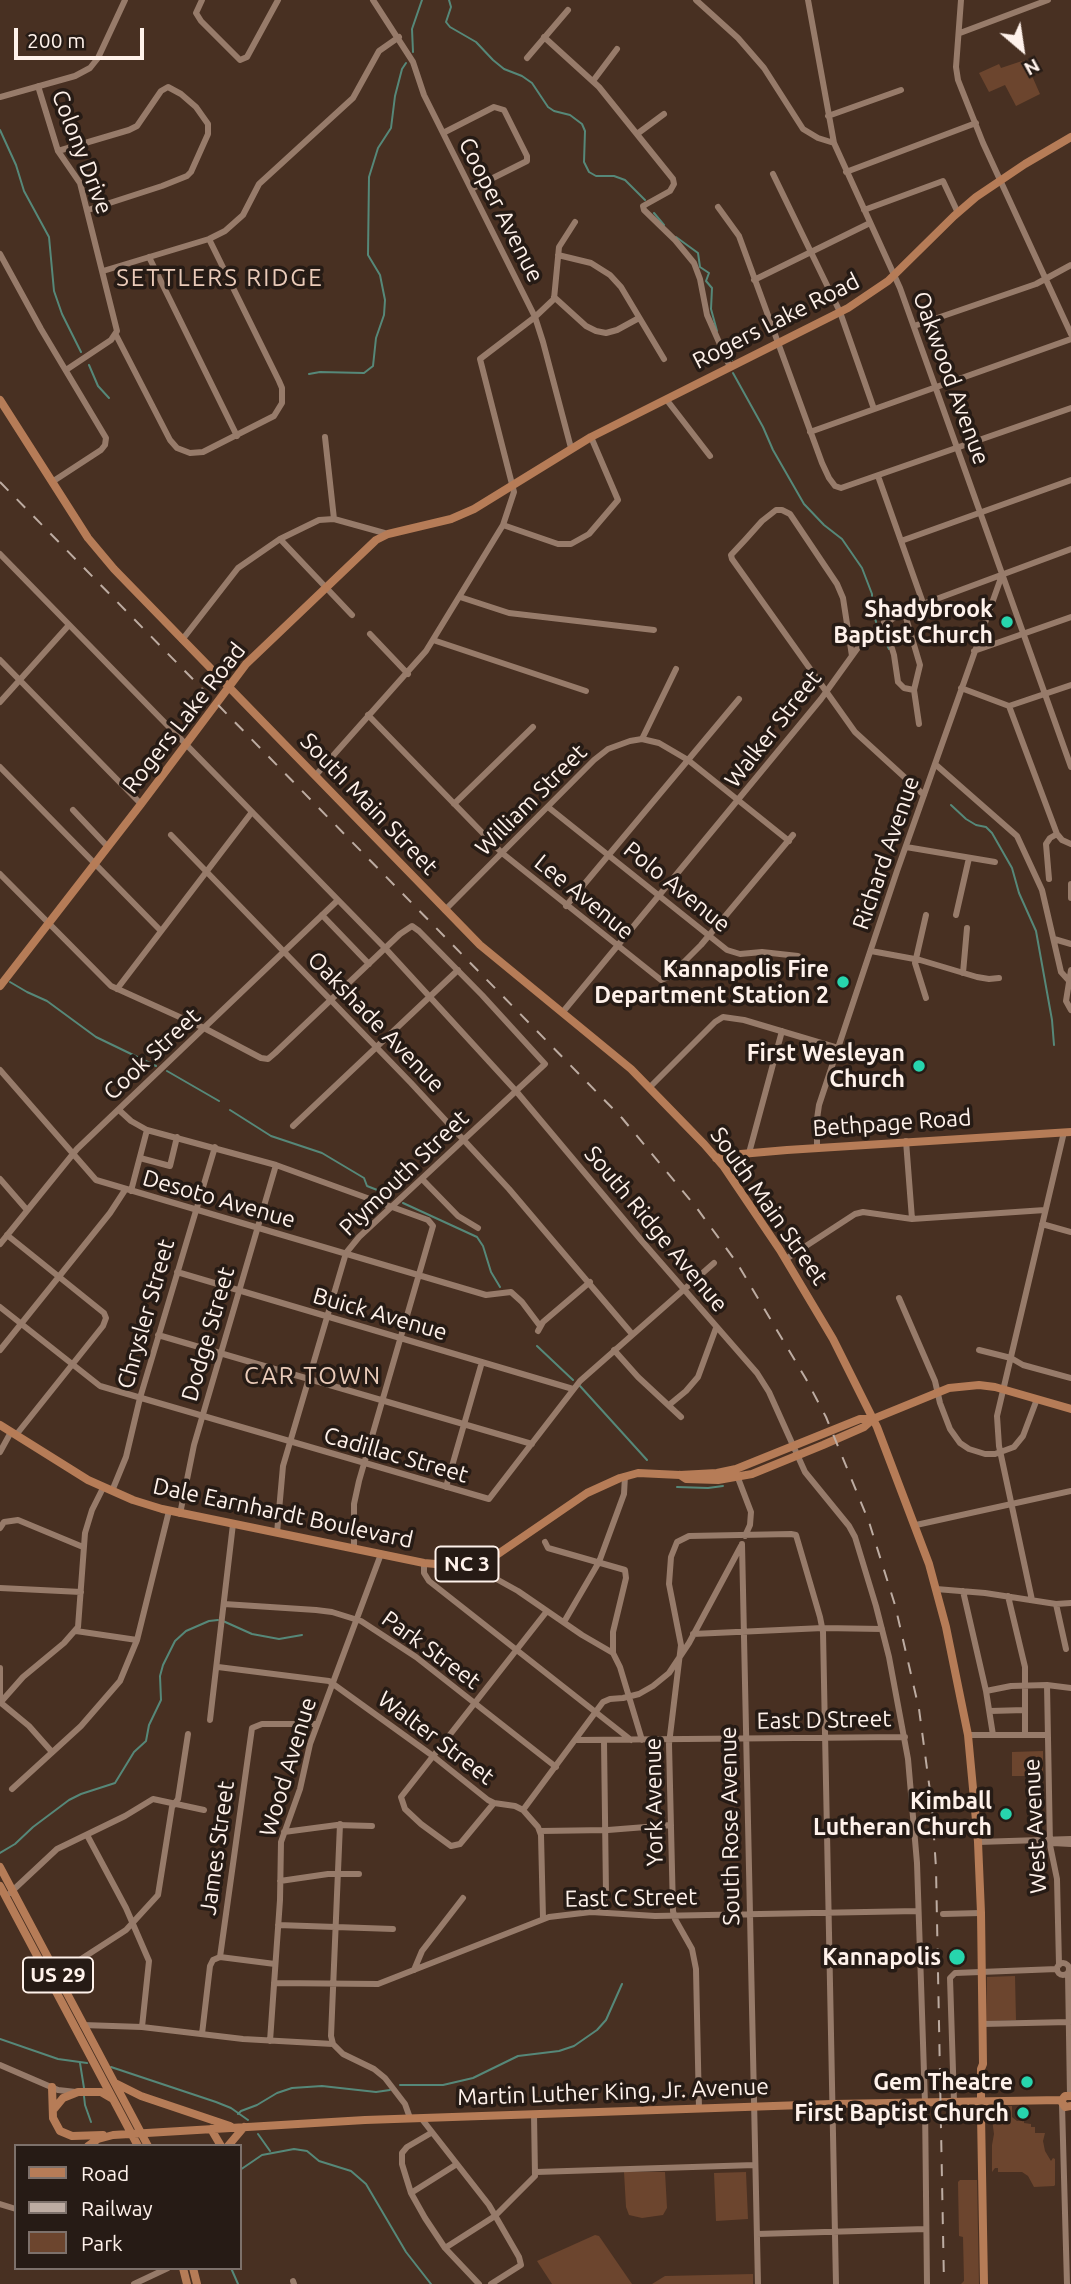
<!DOCTYPE html>
<html>
<head>
<meta charset="utf-8">
<style>
	body { margin:0 }
	#map { position:relative; width:1071px; height:2284px; overflow:hidden; background:#483022; font-family:Ubuntu,sans-serif }
	canvas { display:block }
	.legend { position:absolute; left:14px; top:2144px; width:228px; height:126px; box-sizing:border-box; background:#261b15; border:2px solid #7d716b; margin:0; padding:9px 12px; list-style:none; font-size:21px; color:#fff2eb }
	.legend li { display:flex; align-items:center; gap:14px; height:35px }
	.legend b { width:35px; border:2px solid #7d716b }
	.north { position:absolute; left:987px; top:14px; width:70px; height:70px; -webkit-text-stroke:5px #261b15; paint-order:stroke; rotate:151deg; font-size:19px; font-weight:700; line-height:28px; text-align:center; color:#fff2eb }
	.north::after { content:''; display:block; margin:auto; width:24px; height:32px; background:#fff2eb; clip-path:polygon(50% 0,100% 100%,50% 72%,0 100%) }
	.scale { position:absolute; left:14px; top:28px; width:130px; height:32px; box-sizing:border-box; border:4px solid #fff2eb; border-top:0; padding-left:9px; font-size:21px; line-height:24px; white-space:nowrap; color:#fff2eb; -webkit-text-stroke:5px #261b15; paint-order:stroke }
</style>
</head>
<body>
<div id="map">
<canvas width="1071" height="2284"></canvas>
<ul class="legend">
<li><b style="height:9px;background:#b67c57"></b>Road</li>
<li><b style="height:9px;background:#bdaca2"></b>Railway</li>
<li><b style="height:19px;background:#6c452e"></b>Park</li>
</ul>
<div class="north">N</div>
<div class="scale">200 m</div>
</div>
<script>
const context = document.querySelector('canvas').getContext('2d');
context.lineJoin = 'round';
function fillPath(path, color) { context.fillStyle = color; context.fill(path, 'evenodd'); }
const shape = rows => new Path2D(rows.map(r => 'M' + r).join(''));
function trace(path, color, width, dash) { context.strokeStyle = color; context.lineWidth = width; context.lineCap = dash ? 'butt' : 'round'; context.setLineDash(dash || []); context.stroke(path); }
function write(font, color, halo, rows, align = 'center') {
  context.font = font + ' Ubuntu,sans-serif'; context.lineWidth = 7; context.setLineDash([]); context.textBaseline = 'middle'; context.strokeStyle = halo; context.fillStyle = color; for (const [text, x, y, turn = 0] of rows) {
    context.save(); context.translate(x, y); context.rotate((+turn || 0) * Math.PI / 180); context.textAlign = isNaN(turn) ? turn : align; if (halo) context.strokeText(text, 0, 0); context.fillText(text, 0, 0); context.restore();
  }
}
const green = shape([
	[1025,60,1040,94,1016,106,1005,85,989,92,979,73,999,64,1001,68],
	[1043,1751,1043,1776,1012,1776,1012,1752],
	[1015,1976,1016,2020,986,2021,987,1977],
	[1012,2106,1012,2117,1017,2121,1024,2120,1024,2123,1031,2124,1031,2127,1035,2127,1035,2133,1045,2133,1043,2141,1045,2151,1051,2161,1053,2158,1055,2159,1055,2185,1054,2186,1034,2187,1028,2176,1022,2172,998,2172,998,2168,995,2168,992,2172,992,2145,994,2134,991,2112,996,2107],
	[624,2172,665,2172,667,2208,663,2215,642,2218,629,2215,626,2207],
	[746,2172,748,2219,716,2221,714,2173],
	[960,2180,977,2180,979,2284,961,2284,964,2281,963,2237,959,2236,958,2182],
	[595,2235,599,2236,632,2284,552,2284,537,2261],
	[753,2274,753,2284,652,2284,665,2276]
]);
const stream = shape([
	[449,0,451,7,446,22,450,27,476,42,493,60,504,69,522,76,532,83,548,107,554,111,570,115,582,124,585,131,584,162,589,172,596,176,614,176,625,180,645,200],
	[413,52,412,29,422,0],
	[0,130,16,165,24,191,49,237,54,291,62,314,81,352],
	[654,213,664,225],
	[676,237,698,253,700,267,709,273,706,281,712,288,711,309,717,331],
	[725,349,732,360],
	[89,365,98,386,109,398],
	[733,373,763,427,773,450,804,504,824,525,842,539,862,568,872,594,872,606,876,622],
	[309,374,320,372,364,373,373,366,376,338,384,315,385,300,380,275,368,255,369,177,378,148,391,128,395,96,402,69,406,63],
	[881,632,889,649],
	[951,805,966,819,976,825,986,827,992,833,1012,868,1019,893,1036,931,1052,1020,1054,1045],
	[10,982,27,992,47,1001,96,1037,156,1066],
	[167,1071,219,1101],
	[230,1110,271,1136,322,1153,364,1178,367,1186,390,1195],
	[403,1203,477,1237,483,1246,491,1272,500,1287],
	[537,1346,573,1380],
	[580,1386,647,1460],
	[677,1487,708,1488,723,1486],
	[223,1621,252,1634,279,1639,302,1635],
	[0,1853,15,1844,33,1827,69,1800,81,1794,115,1783,134,1752,146,1741,149,1725,161,1700,160,1676,163,1665,175,1641,186,1631,209,1621,218,1620],
	[0,2039,58,2059,87,2063],
	[80,2063,84,2088],
	[111,2067,216,2102,231,2108,248,2120],
	[400,2085,443,2085,473,2078,518,2056,559,2051,574,2046,597,2030,606,2020,622,1984],
	[84,2096,85,2105,91,2122],
	[238,2114,241,2111,257,2105,277,2093,292,2088,322,2086,376,2092,390,2090],
	[258,2134,270,2151],
	[240,2170,262,2155,294,2149,307,2151,319,2161,351,2171,366,2184,406,2252,431,2284],
	[231,2268,238,2284]
]);
const minor = shape([
	[202,0,196,13,201,21,240,60,247,57,278,0],
	[373,0,413,62,424,95,535,317,543,342,571,448],
	[696,0,738,38,764,68,803,129,818,138,834,143],
	[808,0,834,143,900,288,1071,767],
	[961,0,956,67,958,80,983,143,1071,334],
	[960,33,1048,0],
	[544,37,599,87,673,179,674,184,670,191,643,206,644,210,675,240,694,263,700,279,707,315,730,367],
	[527,58,568,10],
	[593,81,617,49],
	[38,86,58,151,80,183,117,331,111,340,66,370],
	[0,97,75,76,90,68,98,58,125,0],
	[828,116,901,90],
	[443,133,494,107,504,110,527,156,527,161,471,189],
	[637,134,664,114],
	[58,151,129,130,137,126,161,91,168,87,181,94,196,107,208,124,208,134,191,172,187,176,162,186,88,210],
	[846,172,976,123],
	[773,174,840,312,874,409],
	[718,207,739,236,822,463,829,478,835,486,841,488,1071,408],
	[864,210,943,181,958,213],
	[0,254,41,329,106,438,105,445,101,450,52,482],
	[558,255,591,263,610,275,621,287,664,359],
	[149,257,237,436],
	[103,271,209,239,225,231,243,215,259,184,353,98,379,51,399,37],
	[754,280,870,223],
	[554,297,586,326,596,331,606,333,617,330,639,318],
	[914,326,1036,284,1071,265],
	[116,335,170,440,177,448,190,453,203,452,274,416,282,403,282,388,279,381,209,239],
	[666,399,710,456],
	[810,432,1071,339],
	[325,437,334,519],
	[878,476,923,603],
	[503,525,558,544,571,544,589,534,618,500,591,437],
	[280,539,352,615],
	[901,541,1071,480],
	[0,554,385,948,516,1091,641,1240,757,1373,769,1392,805,1472,849,1526,855,1537,876,1606,889,1657,908,1759,917,1863,925,2103,927,2284],
	[460,597,509,613,654,630],
	[904,611,920,665,914,690,919,724],
	[884,622,894,655,898,682,904,688,914,690],
	[370,634,408,674],
	[182,640,238,568,280,539,319,520,334,519,388,534],
	[433,640,586,691],
	[974,651,1071,617],
	[852,656,843,598,837,584,790,514,782,510,776,510,762,521,745,540,731,555,732,559,855,732,924,795],
	[0,660,141,804],
	[961,688,1009,706,1071,685],
	[0,702,69,625],
	[1009,706,1057,834,1062,840,1071,844],
	[368,715,502,853,661,980,669,977,701,945,793,835],
	[642,739,676,669],
	[935,764,1017,836,1042,890,1061,972,1071,983],
	[0,767,161,931],
	[315,776,426,651,503,525,514,492,480,359,535,317,554,299,559,247,575,222],
	[454,804,533,727],
	[548,807,727,950,740,954,762,952,798,956],
	[73,810,108,847],
	[171,835,411,1083,509,1189,632,1334],
	[906,847,995,862],
	[0,874,111,986,204,1028,261,1058,268,1059,275,1053,400,934,412,926,419,931,482,995,545,1064,359,1237,346,1253,283,1466,277,1533],
	[1049,879,1046,844,1050,838,1057,834],
	[1071,884,1071,898],
	[566,906,739,699],
	[445,910,594,760,608,749,630,741,642,739,659,743,688,760,789,841],
	[322,915,369,964],
	[956,915,969,858],
	[1054,939,1071,944],
	[871,951,920,960,977,977,989,979,999,978],
	[1071,970,1066,1001,1071,1010],
	[963,973,967,928],
	[117,989,252,812],
	[926,998,915,963,926,915],
	[562,1013,821,699,857,649,873,632,904,611,1071,549],
	[0,1070,96,1180,486,1295,511,1292,522,1302,540,1326],
	[650,1087,715,1022,723,1017,744,1020,838,1048],
	[119,1110,131,1121,147,1130,276,1165,428,1220,433,1226,359,1481,354,1504,354,1549],
	[293,1126,458,970],
	[906,1141,912,1219],
	[817,1148,817,1119,819,1105,897,871,1002,575],
	[749,1153,782,1031],
	[140,1158,170,1166,177,1137],
	[0,1179,27,1210],
	[422,1179,458,1216,478,1228],
	[131,1191,147,1130],
	[1042,1224,1071,1232],
	[7,1235,104,1313,106,1318,103,1326,16,1435],
	[0,1244,77,1149,338,900],
	[786,1259,855,1214,863,1212,912,1219,1045,1210],
	[177,1272,573,1389],
	[899,1298,935,1381,940,1403,950,1429,960,1443,969,1449,985,1454,995,1454,1014,1447,1023,1436,1037,1399],
	[0,1307,100,1386,489,1499,580,1381,714,1263],
	[538,1331,543,1322,590,1282],
	[158,1335,532,1444],
	[0,1350,110,1213,125,1190],
	[614,1350,638,1377,681,1417],
	[979,1350,1011,1358,1023,1365,1071,1378],
	[669,1405,686,1391,698,1377,716,1328],
	[0,1452,11,1432],
	[738,1478,751,1512,750,1525,745,1536],
	[446,1487,482,1362],
	[112,1491,126,1457,140,1398,215,1147],
	[180,1514,194,1445,276,1165],
	[916,1525,1071,1491],
	[0,1528,4,1522,18,1520,83,1547],
	[545,1542,548,1548,625,1570,626,1578,613,1632,613,1653],
	[742,1544,758,2284],
	[424,1563,424,1573,429,1581,631,1740],
	[491,1576,518,1591,582,1635,613,1653,620,1667,642,1740],
	[0,1588,81,1592],
	[936,1589,985,1593,1056,1604,1071,1603],
	[963,1591,986,1691,993,1735],
	[1008,1596,1025,1667,1025,1735],
	[1032,1600,999,1446,997,1416,1064,1132],
	[224,1604,316,1610,332,1612,361,1621,416,1657,556,1767],
	[1056,1604,1066,1649],
	[564,1622,599,1562,624,1494,625,1476],
	[76,1631,137,1640],
	[693,1634,823,1628,882,1629],
	[218,1667,329,1681,433,1756,488,1800,494,1803,515,1806,523,1810,538,1827,541,1835,543,1918],
	[0,1668,0,1702,29,1726,52,1752],
	[1047,1685,1050,1845,1057,1879,1059,1965],
	[986,1691,1011,1686,1047,1685,1071,1688],
	[0,1703,23,1677,64,1643,78,1627,85,1533,92,1510,103,1488],
	[990,1711,1025,1710],
	[210,1720,233,1524],
	[968,1735,1048,1735],
	[576,1740,905,1737],
	[12,1789,81,1726,120,1681,137,1640,169,1511],
	[494,1803,460,1844,451,1846,421,1824,405,1809,401,1797,547,1611],
	[523,1810,603,1702,610,1699,623,1698,639,1694,653,1686,669,1673,689,1643,741,1546],
	[540,1831,608,1830,671,1825],
	[284,1832,337,1825,372,1826],
	[87,1835,126,1908,149,1961,142,2027],
	[978,1842,1071,1839],
	[1034,1842,1071,1844],
	[280,1881,328,1874,359,1874],
	[10,1893,57,1849,125,1816,153,1799,204,1810],
	[592,1911,602,1904,606,1894,604,1741],
	[943,1914,981,1913],
	[278,1925,393,1929],
	[220,1957,275,1964],
	'1057 1969a6 6 0 1 1 12 0a6 6 0 1 1-12 0Z',
	[414,1970,422,1951,463,1898],
	[1068,1973,1070,2096],
	[58,1974,126,1930,158,1895,172,1807,178,1799,188,1734],
	[274,1983,378,1984,549,1917,591,1912,655,1916,918,1911],
	[982,2024,1069,2022],
	[83,2025,142,2027,243,2039,333,2044,343,2054,374,2069,385,2078,405,2104,410,2118],
	[202,2034,210,1966,213,1960,220,1957,252,1728,262,1724,317,1724],
	[270,2041,280,1900,281,1842,300,1789,310,1744,381,1554],
	[333,2044,331,2036,340,1824],
	[0,2065,58,2090,76,2092],
	[954,2102,950,1978,955,1973,1057,1969],
	[1062,2105,1067,2284],
	[699,2109,696,1969,692,1949,675,1919,673,1911,669,1744,681,1645,669,1584,671,1557,677,1542,689,1536,791,1534,796,1535,820,1617,823,1632,836,2284],
	[421,2118,489,2205,519,2257,521,2265,491,2284],
	[431,2133,407,2147,402,2153,402,2164,406,2177,411,2193,425,2218,445,2248,479,2284],
	[536,2172,755,2165],
	[411,2193,457,2164],
	[0,2204,16,2209],
	[757,2234,926,2229],
	[445,2248,495,2216,535,2176,534,2114],
	[293,2281,294,2284],
	[134,2284,168,2268]
]);
const major = shape([
	[0,400,88,538,114,569,480,945,631,1069,704,1144,724,1167,780,1250,833,1339,877,1427,929,1564,946,1627,968,1735,978,1842,981,1913,983,2064,981,2069,981,2115,984,2284],
	[0,986,141,804,246,664,376,540,388,534,451,519,474,509,591,437,848,308,888,281,954,216,976,197,1025,164,1071,137],
	[716,1158,729,1155,787,1150,1071,1132],
	[0,1425,88,1480,133,1500,162,1509,424,1563,447,1565,474,1563,498,1554,587,1493,620,1478,638,1473,680,1475,717,1473,736,1469,860,1419,873,1419],
	[680,1475,686,1479,718,1480,752,1474,823,1445,864,1427,873,1419,949,1388,979,1385,995,1387,1071,1409],
	[0,1867,148,2146],
	[0,1886,138,2146],
	[117,2084,141,2096,230,2126],
	[52,2087,53,2118,60,2131,72,2136,103,2135],
	[1071,2096,1065,2096,1061,2101,1065,2107,1071,2106],
	[54,2109,63,2098,78,2092,101,2092,113,2099],
	[211,2129,221,2146],
	[88,2146,98,2139,113,2135,365,2120,832,2104,1061,2100],
	[228,2146,244,2127],
	[183,2268,187,2284],
	[193,2268,197,2284]
]);
const rail = shape([
	[0,482,622,1118,696,1207,737,1263,806,1379,826,1417,869,1522,895,1605,919,1709,932,1806,936,1868,944,2284]
]);
const markers = [
	[1007,622,7,"#27d5ad"],
	[843,982,7,"#27d5ad"],
	[919,1066,7,"#27d5ad"],
	[1006,1814,7,"#27d5ad"],
	[957,1957,9,"#27d5ad"],
	[1027,2082,7,"#27d5ad"],
	[1023,2113,7,"#27d5ad"]
];
const shields = [
	[467,1564,63],
	[58,1975,70]
];
const shieldNames = [
	["NC 3",467,1564],
	["US 29",58,1975]
];
const streetNames = [
	["Colony Drive",82,152,69],
	["Cooper Avenue",501,210,63],
	["Rogers Lake Road",776,321,-27],
	["Oakwood Avenue",951,378,70],
	["Rogers Lake Road",184,718,-52],
	["Walker Street",773,729,-52],
	["William Street",531,800,-45],
	["South Main Street",369,804,46],
	["Richard Avenue",886,853,-71],
	["Polo Avenue",677,887,39],
	["Lee Avenue",584,897,39],
	["Oakshade Avenue",376,1022,46],
	["Cook Street",152,1054,-43],
	["Bethpage Road",892,1123,-4],
	["Plymouth Street",404,1173,-44],
	["Desoto Avenue",219,1199,16],
	["South Main Street",769,1206,55],
	["South Ridge Avenue",656,1229,50],
	["Chrysler Street",146,1314,-74],
	["Buick Avenue",380,1314,16],
	["Dodge Street",208,1334,-74],
	["Cadillac Street",396,1455,16],
	["Dale Earnhardt Boulevard",283,1513,12],
	["Park Street",431,1650,36],
	["East D Street",824,1720,-1],
	["Walter Street",436,1738,37],
	["Wood Avenue",288,1767,-73],
	["York Avenue",654,1802,-91],
	["South Rose Avenue",730,1826,-91],
	["West Avenue",1035,1826,-93],
	["James Street",217,1848,-82],
	["East C Street",631,1898,-1],
	["Martin Luther King, Jr. Avenue",613,2092,-2]
];
const poiNames = [
	["Shadybrook",993,609],
	["Baptist Church",993,635],
	["Kannapolis Fire",829,969],
	["Department Station 2",829,995],
	["First Wesleyan",905,1053],
	["Church",905,1079],
	["Kimball",992,1801],
	["Lutheran Church",992,1827],
	["Kannapolis",941,1957],
	["Gem Theatre",1013,2082],
	["First Baptist Church",1009,2113]
];
const neighbourhoodNames = [
	["SETTLERS RIDGE",220,278],
	["CAR TOWN",313,1376]
];
fillPath(green, '#6c452e');
trace(stream, '#568879', 2);
trace(minor, '#977b6a', 6);
trace(major, '#b67c57', 8);
trace(rail, '#bdaca2', 2, [12, 12]);
for (const [x, y, r, color] of markers) { const dot = new Path2D(); dot.arc(x, y, r, 0, 2 * Math.PI); context.fillStyle = color; context.fill(dot); trace(dot, '#261b15', 2.5); }
for (const [x, y, w] of shields) { const box = new Path2D(); box.roundRect(x - w / 2, y - 17.5, w, 35, 5); context.fillStyle = '#261b15'; context.fill(box); trace(box, '#fff2eb', 2); }
write('bold 21px', '#fff2eb', null, shieldNames);
write('23px', '#fff2eb', '#261b15', streetNames);
write('bold 23px', '#fff2eb', '#261b15', poiNames, 'right');
context.letterSpacing = '2px';
write('24px', '#eacbb9', '#261b15', neighbourhoodNames);
context.letterSpacing = '0px';
</script>
</body>
</html>
